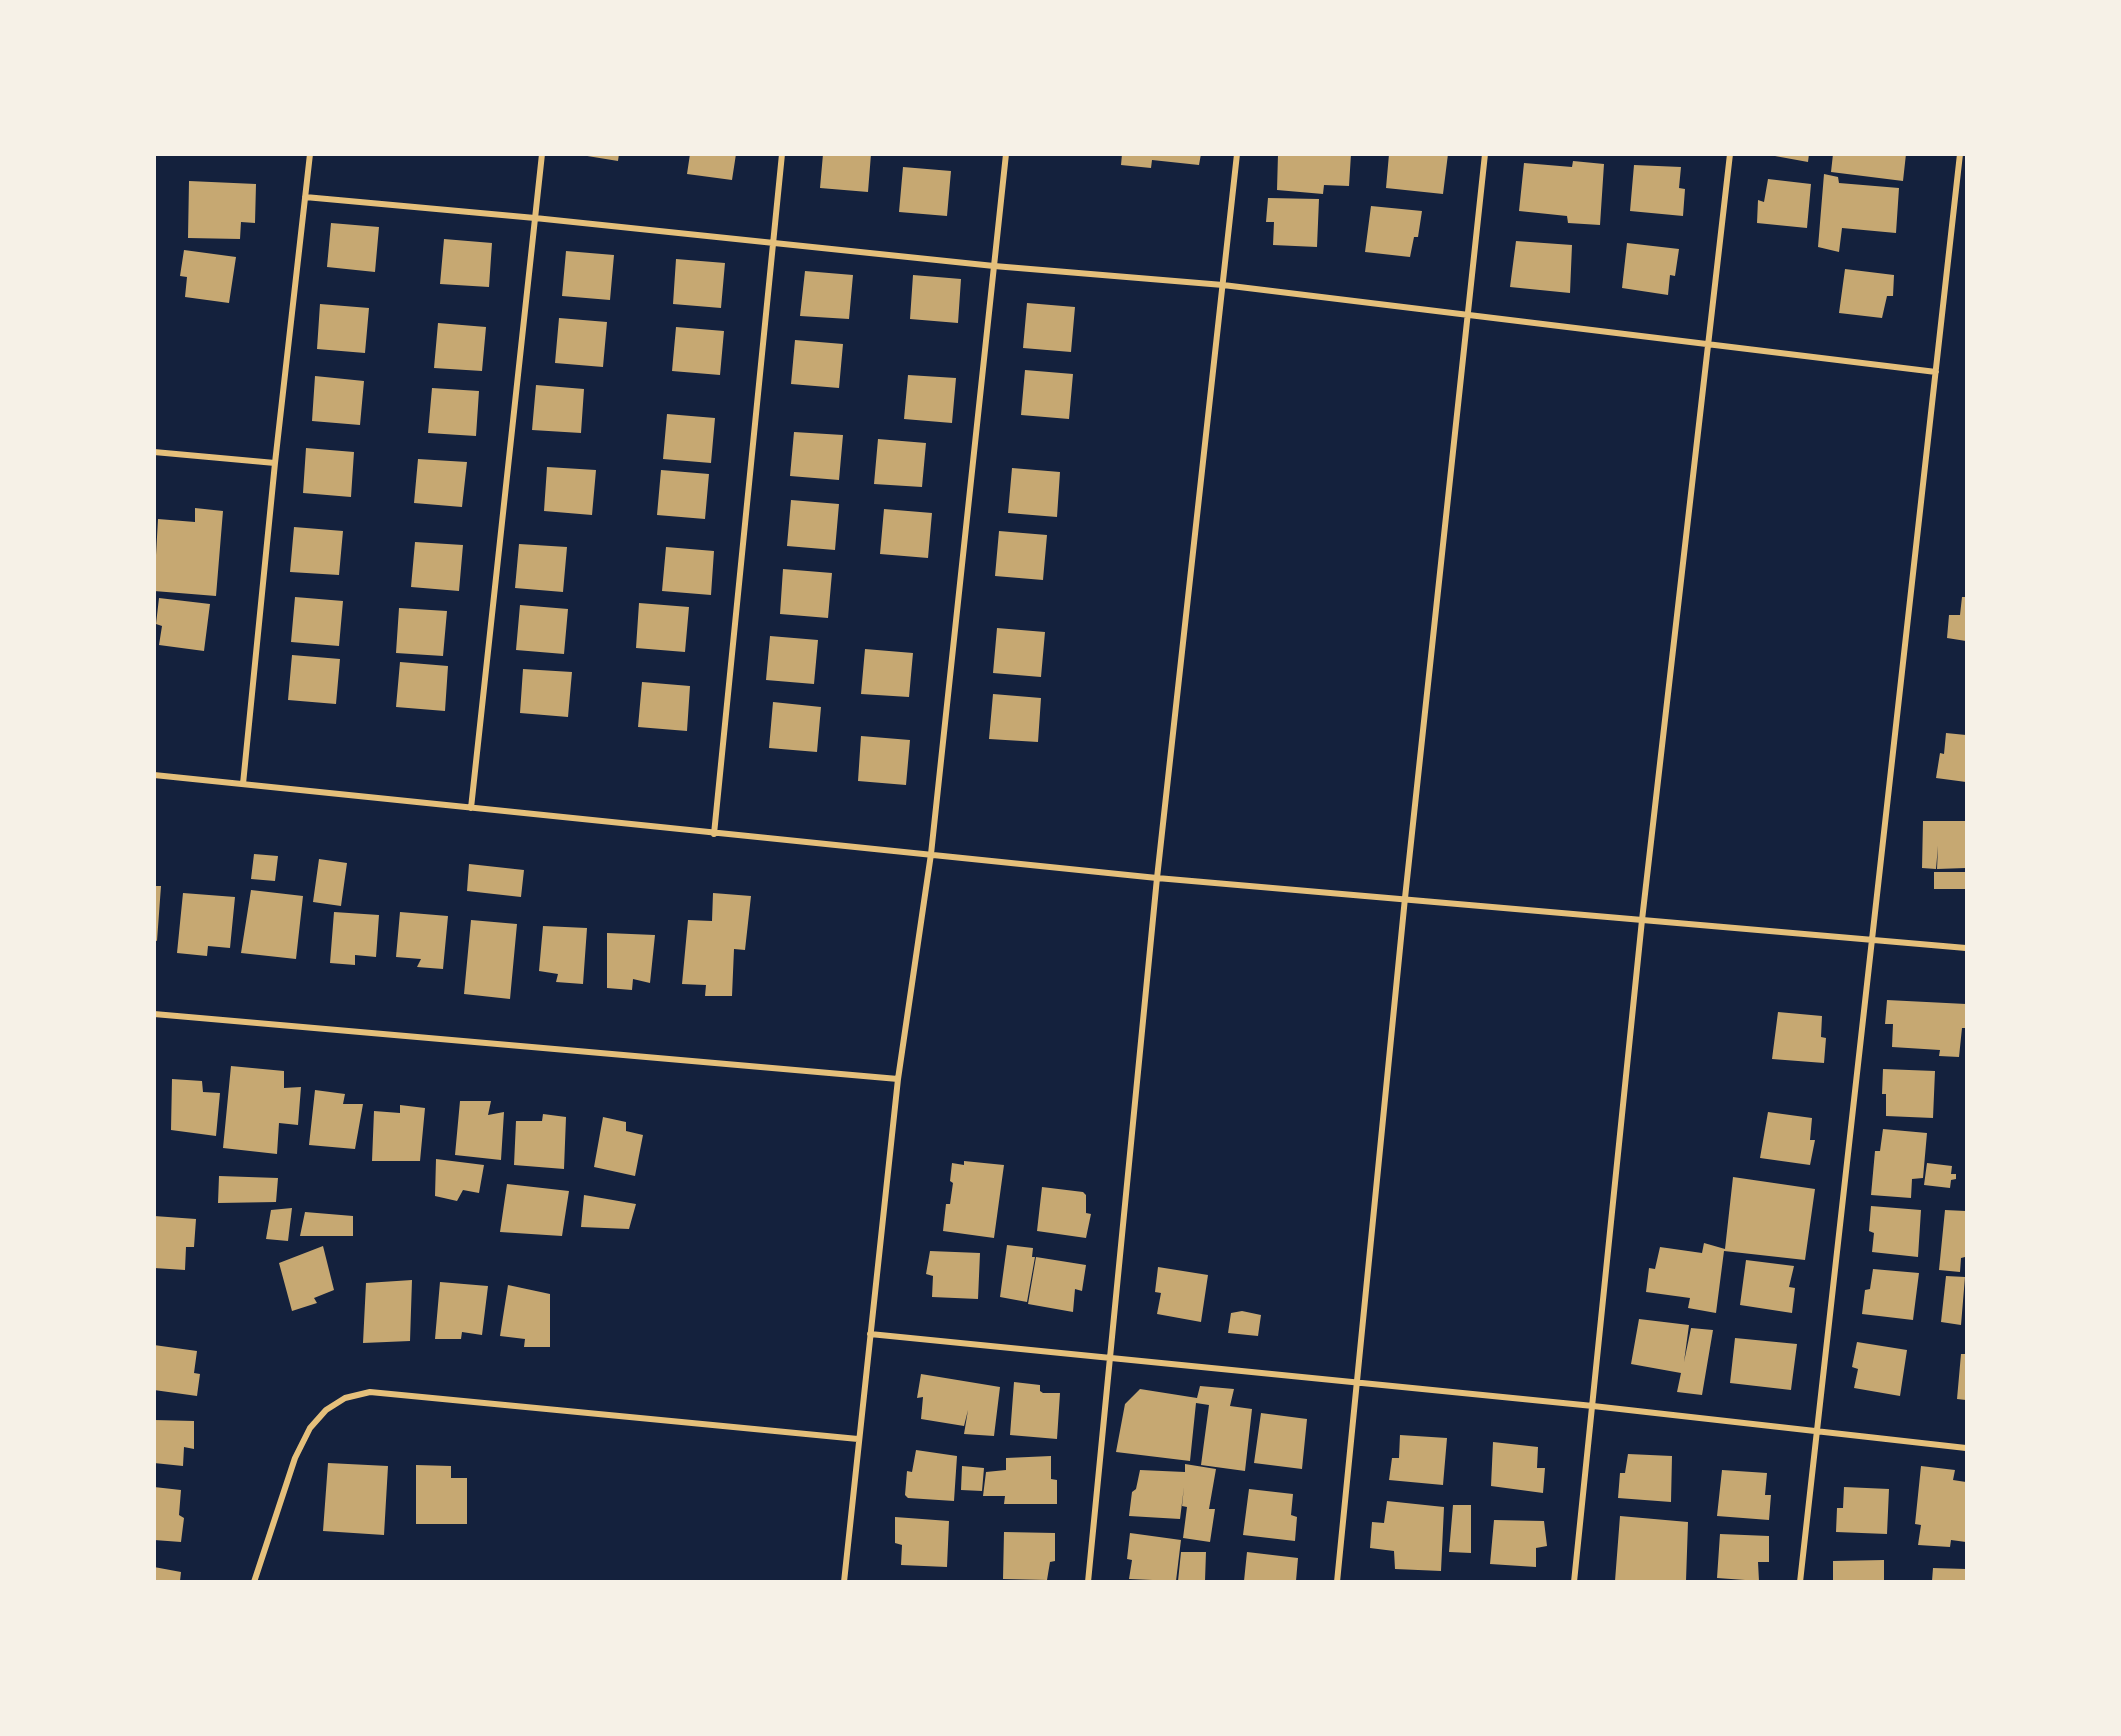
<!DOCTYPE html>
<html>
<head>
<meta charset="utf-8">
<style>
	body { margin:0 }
	#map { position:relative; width:2121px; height:1736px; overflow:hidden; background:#14213d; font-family:"Roboto Serif",serif }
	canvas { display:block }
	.frame { position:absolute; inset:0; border:156px solid #f6f1e7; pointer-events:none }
</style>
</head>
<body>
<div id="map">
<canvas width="2121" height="1736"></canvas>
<div class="frame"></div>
</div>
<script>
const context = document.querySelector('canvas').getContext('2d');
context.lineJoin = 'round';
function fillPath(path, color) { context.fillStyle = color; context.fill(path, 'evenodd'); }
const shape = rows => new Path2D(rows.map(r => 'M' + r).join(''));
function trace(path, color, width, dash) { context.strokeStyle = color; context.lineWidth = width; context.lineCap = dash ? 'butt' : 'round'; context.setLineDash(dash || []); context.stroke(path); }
const building = shape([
	[575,154,619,154,618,161],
	[690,154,736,154,732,180,687,174],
	[823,154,871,154,868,192,820,188],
	[1122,154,1201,154,1199,165,1152,160,1151,168,1121,165],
	[1278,154,1351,154,1349,186,1324,185,1323,194,1277,190],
	[1389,154,1448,154,1443,194,1386,188],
	[1764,154,1809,154,1808,162],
	[1833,154,1906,154,1903,181,1831,172],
	[1573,161,1604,164,1600,225,1568,223,1567,216,1519,211,1524,163,1572,167],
	[1634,165,1681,167,1679,188,1685,189,1683,216,1630,211],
	[903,167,951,171,947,216,899,212],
	[1824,174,1838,177,1839,183,1899,188,1896,233,1842,228,1839,252,1818,247],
	[1768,179,1811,184,1807,228,1757,223,1758,200,1764,202],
	[189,181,256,184,255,223,241,222,240,239,188,238],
	[1268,198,1319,199,1317,247,1273,245,1274,222,1266,222],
	[1371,206,1422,211,1418,237,1414,237,1410,257,1365,252],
	[331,223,379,227,375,272,327,267],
	[444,239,492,243,489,287,440,284],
	[1516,241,1572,245,1570,293,1510,287],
	[1627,243,1679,249,1675,276,1670,275,1668,295,1622,288],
	[184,250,236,257,229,303,185,297,187,277,180,276],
	[566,251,614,255,610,300,562,296],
	[676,259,725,263,721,308,673,304],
	[1845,269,1894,275,1893,296,1887,296,1882,318,1839,313],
	[805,271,853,275,849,319,800,316],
	[913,275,961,279,958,323,910,319],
	[1027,303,1075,307,1071,352,1023,348],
	[320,304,369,308,365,353,317,349],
	[559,318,607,322,603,367,555,363],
	[438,323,486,327,482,371,434,368],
	[676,327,724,331,720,375,672,371],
	[795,340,843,344,839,388,791,384],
	[1025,370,1073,374,1069,419,1021,415],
	[908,375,956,378,952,423,904,419],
	[315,376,364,381,360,425,312,421],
	[536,385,584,389,581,433,532,430],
	[432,388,479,391,476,436,428,433],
	[667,414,715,418,711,463,663,459],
	[794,432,843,435,839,480,790,476],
	[878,439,926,443,922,487,874,484],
	[306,448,354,452,351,497,303,493],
	[418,459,467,462,462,507,414,503],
	[547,467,596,470,592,515,544,511],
	[1012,468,1060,472,1057,517,1008,513],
	[661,470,709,474,705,519,657,515],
	[791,500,839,504,835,550,787,546],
	[195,508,223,511,216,596,154,591,158,519,195,522],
	[884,509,932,513,928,558,880,554],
	[294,527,343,531,339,575,290,572],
	[999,531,1047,535,1043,580,995,576],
	[415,542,463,545,459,591,411,587],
	[519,544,567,547,563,592,515,588],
	[666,547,714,551,711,595,662,591],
	[783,569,832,573,828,618,780,614],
	[295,597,343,601,339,646,291,642],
	[1962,597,1966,597,1966,641,1947,638,1949,615,1960,615],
	[159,598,210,604,204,651,159,645,162,626,156,624],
	[639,603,689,607,685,652,636,648],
	[520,605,568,609,564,654,516,650],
	[399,608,447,611,443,656,396,653],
	[997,628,1045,632,1041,677,993,673],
	[770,636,818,640,814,684,766,680],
	[865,649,913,653,909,697,861,694],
	[292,655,340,659,336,704,288,700],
	[400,662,448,666,445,711,396,707],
	[523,669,572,672,568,717,520,713],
	[642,682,690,686,687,731,638,727],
	[993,694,1041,698,1038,742,989,739],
	[773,702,821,707,817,752,769,748],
	[1946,733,1966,735,1966,782,1936,778,1940,753,1944,754],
	[861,736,910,740,906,785,858,781],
	[1923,821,1966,821,1966,868,1937,869,1938,846,1936,869,1922,868],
	[254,854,278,856,275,881,251,879],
	[319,859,347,863,341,906,313,902],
	[469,864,524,870,521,897,467,891],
	[1934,872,1966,872,1966,889,1934,889],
	[154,886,161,886,157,941,154,940],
	[251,890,303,896,296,959,241,953],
	[183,893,235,897,230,948,208,946,207,956,177,953],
	[713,893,751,896,745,950,734,949,732,996,705,996,706,985,682,984,688,920,712,921],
	[334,912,379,915,376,957,355,955,355,965,330,963],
	[400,912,448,916,443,969,417,967,421,959,396,957],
	[471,920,517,924,510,999,464,994],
	[543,926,587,928,583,984,556,982,558,974,539,971],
	[607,933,655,935,650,983,633,979,632,990,607,988],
	[1887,1000,1966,1004,1966,1028,1962,1028,1959,1057,1939,1056,1940,1050,1892,1047,1893,1024,1885,1024],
	[1778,1012,1822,1016,1821,1037,1826,1038,1824,1063,1772,1059],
	[231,1066,284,1071,284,1088,301,1087,298,1125,279,1123,277,1154,223,1148],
	[1883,1069,1935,1071,1933,1118,1886,1116,1886,1094,1882,1094],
	[172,1079,202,1081,203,1092,220,1093,216,1136,171,1130],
	[315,1090,345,1094,343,1104,363,1104,355,1149,309,1145],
	[460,1101,491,1101,488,1115,504,1112,501,1160,455,1155],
	[400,1105,425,1108,420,1161,372,1161,374,1111,400,1113],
	[1768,1112,1812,1118,1810,1140,1815,1140,1810,1165,1760,1158],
	[543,1114,566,1117,564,1169,514,1165,516,1121,542,1121],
	[603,1117,626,1122,626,1131,643,1135,635,1176,594,1167],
	[1883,1129,1927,1133,1923,1178,1912,1179,1911,1198,1871,1195,1875,1151,1880,1151],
	[436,1159,484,1165,479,1193,463,1190,457,1201,435,1196],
	[964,1161,1004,1165,994,1238,943,1231,946,1204,950,1204,953,1183,950,1181,952,1163,964,1165],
	[1927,1163,1952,1166,1951,1174,1956,1174,1956,1179,1951,1180,1950,1188,1924,1185],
	[219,1176,278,1178,276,1202,218,1203],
	[1733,1177,1815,1189,1805,1260,1724,1251,1716,1313,1688,1308,1690,1298,1646,1292,1649,1268,1655,1269,1660,1247,1702,1253,1704,1243,1725,1249],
	[507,1184,569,1191,562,1236,500,1232],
	[1042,1187,1083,1192,1086,1195,1086,1213,1091,1214,1086,1238,1037,1231],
	[584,1195,636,1204,629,1229,581,1227],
	[1871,1206,1921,1210,1918,1257,1872,1252,1874,1233,1869,1231],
	[292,1208,288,1241,266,1239,271,1210],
	[1945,1210,1966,1211,1965,1257,1961,1258,1960,1272,1939,1270],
	[305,1212,353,1216,353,1236,300,1236],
	[154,1216,196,1219,194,1247,186,1247,185,1270,154,1268],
	[1007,1245,1033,1248,1032,1257,1035,1257,1027,1302,1000,1297],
	[323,1246,334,1290,314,1298,317,1303,292,1311,279,1263],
	[930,1251,980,1253,978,1299,932,1297,933,1276,926,1274],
	[1036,1257,1086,1265,1082,1291,1075,1289,1073,1312,1028,1304],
	[1746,1260,1794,1266,1789,1287,1795,1288,1792,1313,1740,1305],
	[1158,1267,1208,1275,1201,1322,1157,1314,1161,1293,1155,1292],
	[1873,1269,1919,1273,1913,1320,1862,1314,1865,1290,1870,1289],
	[1946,1276,1965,1277,1961,1325,1941,1322],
	[412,1280,410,1341,363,1343,366,1283],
	[440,1282,488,1286,482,1335,462,1332,461,1339,435,1339],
	[508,1285,550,1294,550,1347,524,1347,525,1339,500,1336],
	[1242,1311,1261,1315,1258,1336,1228,1333,1231,1313],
	[1639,1319,1689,1325,1684,1362,1691,1328,1713,1330,1702,1395,1677,1392,1681,1373,1631,1364],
	[1735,1338,1797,1344,1791,1390,1730,1383],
	[1857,1342,1907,1350,1900,1396,1854,1388,1858,1369,1852,1367],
	[154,1345,197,1351,194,1373,200,1374,197,1396,154,1390],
	[1961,1354,1966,1354,1966,1400,1957,1399],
	[921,1374,1000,1387,994,1436,964,1434,968,1410,964,1426,921,1419,923,1397,917,1398],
	[1014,1382,1040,1385,1040,1391,1043,1393,1060,1393,1057,1439,1010,1435],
	[1200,1386,1234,1389,1230,1406,1252,1409,1245,1471,1201,1465,1209,1405,1196,1403,1190,1461,1116,1452,1125,1404,1140,1389,1197,1398],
	[1261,1413,1307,1419,1302,1469,1254,1463],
	[154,1420,194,1421,194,1449,184,1447,183,1466,154,1463],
	[1400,1435,1447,1438,1443,1485,1389,1480,1392,1458,1399,1458],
	[1493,1442,1538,1447,1537,1468,1545,1468,1543,1493,1491,1486],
	[916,1450,957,1456,954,1501,908,1498,905,1495,907,1471,912,1472],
	[1628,1454,1672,1456,1671,1502,1618,1498,1620,1473,1625,1473],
	[1051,1456,1051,1479,1057,1480,1057,1504,1004,1504,1005,1496,983,1496,986,1472,1006,1470,1006,1458],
	[328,1463,388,1466,384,1535,323,1531],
	[1185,1464,1216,1469,1209,1509,1215,1509,1210,1542,1183,1538,1187,1507,1182,1506,1184,1487,1180,1519,1129,1516,1132,1492,1136,1489,1140,1470,1185,1472],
	[416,1465,451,1466,451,1478,467,1478,467,1524,416,1524],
	[962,1466,984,1468,982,1491,961,1490],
	[1921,1466,1955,1470,1953,1480,1966,1482,1966,1542,1951,1540,1950,1547,1918,1545,1921,1525,1915,1524],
	[1722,1470,1767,1473,1765,1495,1771,1495,1769,1520,1717,1516],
	[154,1487,181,1490,179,1515,184,1518,181,1542,154,1540],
	[1844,1487,1889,1489,1887,1534,1836,1532,1837,1508,1843,1508],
	[1249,1489,1293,1494,1291,1515,1297,1517,1295,1541,1243,1535],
	[1387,1501,1444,1507,1441,1571,1395,1569,1394,1551,1370,1548,1372,1522,1384,1523],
	[1453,1505,1471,1505,1471,1553,1449,1552],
	[1620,1516,1688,1522,1686,1581,1615,1581],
	[895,1517,949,1521,947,1567,901,1565,902,1545,895,1543],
	[1494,1520,1544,1521,1547,1546,1536,1548,1536,1567,1490,1564],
	[1004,1532,1055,1533,1055,1561,1050,1562,1047,1580,1003,1579],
	[1130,1533,1181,1540,1176,1581,1129,1579,1132,1560,1127,1559],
	[1720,1534,1769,1536,1769,1562,1758,1562,1759,1581,1717,1578],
	[1181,1552,1206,1552,1205,1581,1178,1581],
	[1247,1552,1298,1558,1296,1581,1244,1581],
	[1884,1560,1884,1581,1833,1581,1833,1561],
	[154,1567,181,1572,180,1581,154,1581],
	[1933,1568,1966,1569,1966,1581,1932,1581]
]);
const minor = shape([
	[305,197,535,218,994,266,1223,285,1936,372],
	[154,452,275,463],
	[154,775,1157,878,1966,948],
	[243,784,275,463,310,154],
	[471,808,542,154],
	[714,834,782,154],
	[154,1014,898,1079],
	[870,1334,1593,1406,1966,1448],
	[254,1582,295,1458,310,1428,326,1410,345,1398,370,1392,858,1439],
	[844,1582,898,1079,931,854,1006,154],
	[1088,1582,1157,878,1237,154],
	[1337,1582,1405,898,1485,154],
	[1574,1582,1642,920,1730,154],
	[1800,1582,1960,154]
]);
fillPath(building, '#c6a872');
trace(minor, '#e5c07b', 6);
</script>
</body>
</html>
